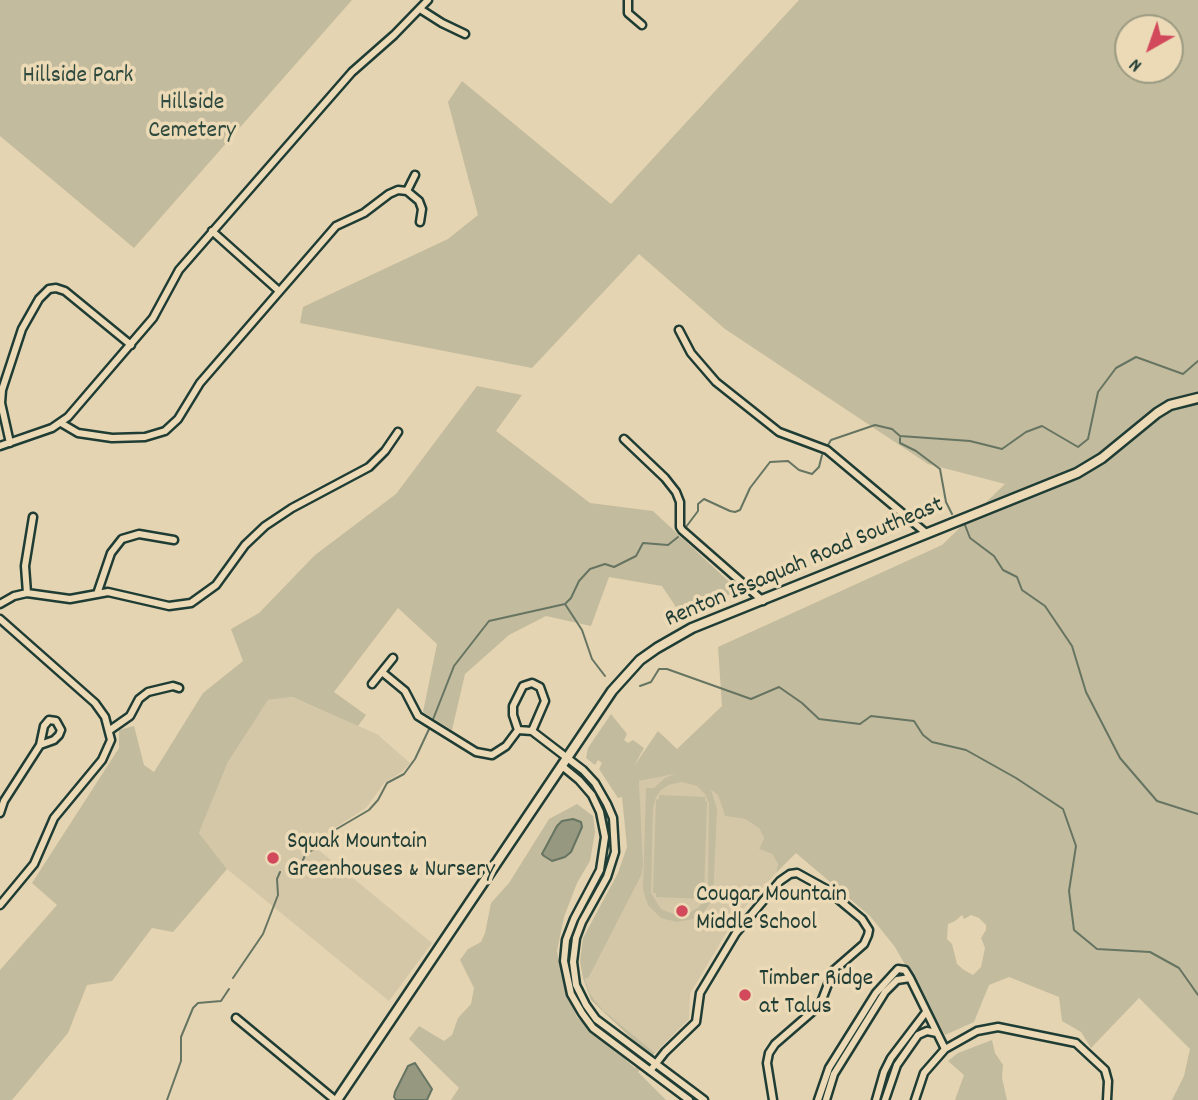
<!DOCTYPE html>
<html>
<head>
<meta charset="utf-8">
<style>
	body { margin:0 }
	#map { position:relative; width:1198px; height:1100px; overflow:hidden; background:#e4d4b2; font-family:Dekko,sans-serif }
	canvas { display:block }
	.north { position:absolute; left:1114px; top:14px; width:70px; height:70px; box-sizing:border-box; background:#ecdab7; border:2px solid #9a9b83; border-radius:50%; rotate:220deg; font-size:19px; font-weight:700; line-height:28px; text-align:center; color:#1f3d34 }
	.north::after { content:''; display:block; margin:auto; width:24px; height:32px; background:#d1495b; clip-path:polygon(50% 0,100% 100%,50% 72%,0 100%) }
</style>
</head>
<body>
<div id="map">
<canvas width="1198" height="1100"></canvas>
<div class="north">N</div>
</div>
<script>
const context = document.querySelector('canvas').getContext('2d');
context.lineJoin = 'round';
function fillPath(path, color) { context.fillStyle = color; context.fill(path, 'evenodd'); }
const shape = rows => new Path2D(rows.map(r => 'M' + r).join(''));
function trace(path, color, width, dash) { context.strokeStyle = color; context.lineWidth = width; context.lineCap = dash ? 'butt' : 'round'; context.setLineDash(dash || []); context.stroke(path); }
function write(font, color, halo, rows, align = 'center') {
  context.font = font + ' Dekko,sans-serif'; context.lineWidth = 7; context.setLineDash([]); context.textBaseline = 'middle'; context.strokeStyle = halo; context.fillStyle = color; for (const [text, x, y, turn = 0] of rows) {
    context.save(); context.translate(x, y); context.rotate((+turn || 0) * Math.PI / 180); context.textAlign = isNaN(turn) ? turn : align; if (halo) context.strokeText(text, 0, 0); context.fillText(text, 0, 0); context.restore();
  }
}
const built = shape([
	[291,697,377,734,410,763,402,772,385,782,366,808,325,834,315,847,432,943,389,1001,227,869,199,833,228,762,268,700],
	[674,774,690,775,718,795,725,816,745,819,759,828,764,838,759,849,772,854,778,864,776,873,735,918,690,994,689,1019,655,1053,603,1010,590,994,585,978,589,977,641,876,639,781]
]);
const green = shape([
	[0,0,352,0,134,248,0,136],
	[799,0,1198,0,1198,1100,1172,1100,1184,1076,1190,1049,1139,998,1091,1048,1081,1032,1062,1021,1059,997,1009,977,989,985,974,1022,945,1035,895,947,870,916,796,853,776,873,778,864,772,854,759,849,764,838,759,828,745,819,725,816,718,795,711,790,717,809,713,899,703,913,693,919,677,922,661,918,648,905,643,890,646,788,654,788,665,778,675,774,639,781,643,866,641,876,589,977,585,979,590,994,603,1010,655,1053,638,1072,666,1100,451,1100,459,1088,409,1039,419,1026,444,1041,452,1035,458,1018,471,1004,474,988,460,960,468,949,481,942,485,933,491,903,509,883,549,819,577,804,593,816,595,832,590,861,577,883,564,917,557,951,565,990,577,1017,635,1068,646,1052,591,1000,583,978,580,961,583,938,618,873,627,847,622,797,618,798,599,769,602,763,598,760,595,765,586,758,588,748,611,714,627,734,624,740,628,743,633,740,644,748,634,766,658,731,677,749,722,706,718,647,942,545,1005,484,928,464,725,329,639,254,532,368,300,323,303,307,448,239,478,215,448,102,462,81,611,204],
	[1128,28,1170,28,1170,70,1128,70],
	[682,782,697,786,705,794,709,803,708,889,705,898,699,907,686,915,676,915,661,909,651,893,653,808,656,797,660,791,668,785],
	[962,915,964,919,971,915,979,918,986,925,986,930,981,938,985,948,981,967,973,975,964,970,957,964,952,944,947,939,948,924,955,921],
	[477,386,522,395,496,431,590,503,653,511,738,590,684,619,662,586,609,577,591,626,546,616,509,635,465,674,452,730,423,712,437,644,398,608,334,692,366,715,358,726,292,697,268,700,228,762,199,833,227,869,173,932,152,928,112,981,87,985,68,1033,12,1100,0,1100,0,970,57,905,32,883,119,748,119,730,134,726,144,765,154,772,203,693,243,661,231,629,259,613,315,555,396,494],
	[659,795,705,797,705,801,707,801,704,894,702,895,702,899,656,897,656,893,653,893,656,800,659,799],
	[992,1040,995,1053,1003,1065,1002,1078,1007,1100,955,1100,964,1075,948,1061,958,1053]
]);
const water = shape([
	[573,819,581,822,582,827,571,852,565,857,552,861,544,856,542,854,557,826,562,821,573,819],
	[415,1063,432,1089,427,1100,396,1100,394,1097,395,1092,408,1066,415,1063]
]);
const stream = shape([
	[900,438,900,443,916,451,940,469,946,502,952,514],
	[828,445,831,440,875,425,892,429,900,436,970,441,1002,449,1026,432,1042,426,1078,447,1088,439,1098,392,1116,368,1136,357,1183,374,1198,361],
	[965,525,970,538,994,556,1003,570,1017,577,1022,590,1045,606,1072,646,1086,692,1120,758,1157,801,1198,814],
	[686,527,698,511,698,504,704,499,730,511,735,512,740,510,750,488,770,462,788,461,799,470,812,474,819,467,822,455],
	[565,604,582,630,592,659,605,676],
	[640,686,651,682,659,669,667,669,751,699,779,687,802,703,819,719,860,724,871,716,914,721,923,735,932,742,966,750,1016,778,1063,809,1076,846,1069,891,1074,930,1097,949,1150,952,1179,968,1198,995],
	[432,722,454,666,489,621,565,604,571,598,579,581,590,569,605,564,614,567,636,556,643,543,668,545,678,537],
	[291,868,300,867,306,853,319,847,328,834,369,810,378,800,387,783,404,774,415,759,430,727],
	[233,978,263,934,278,895,277,879,280,872],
	[167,1100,181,1061,181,1037,193,1008,198,1003,221,1001,229,989]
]);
const minor = shape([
	[628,0,628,13,642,25],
	[420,9,442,23,465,34],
	[407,191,415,175],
	[212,231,279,291],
	[679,330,691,353,716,382,779,432,827,450,926,533],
	[61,423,78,433,112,438,145,437,165,431,178,419,200,383,336,226,364,213,389,194,398,190,407,191,419,201,422,209,420,222],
	[624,439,665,478,676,492,680,502,680,527,682,530,763,601],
	[10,443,1,403,2,390,22,329,39,299,49,289,56,288,65,291,131,345],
	[0,446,52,428,68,417,153,318,179,270,352,72,394,35,428,0],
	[27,593,25,566,33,517],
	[97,594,111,553,122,539,139,534,174,540],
	[0,604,14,596,27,593,70,599,108,592,169,606,191,603,216,585,245,545,265,526,292,508,369,467,385,451,398,432],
	[0,619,95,703,105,717,111,740,102,760,54,818,34,864,0,905],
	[382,672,405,691,418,716,476,752,492,755,506,746,518,730,532,731,583,770,595,783,607,804,613,818,615,852,607,877,582,922,576,938,573,962,576,985,586,1005,596,1019,704,1100],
	[372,684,393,658],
	[110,730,130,716,139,699,148,692,173,686,179,688],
	[518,730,513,715,513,706,523,686,532,683,540,687,545,701,532,731],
	[562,766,579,780,592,795,600,812,605,837,600,870,574,919,566,940,564,961,571,994,582,1013,593,1028,689,1100],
	[0,813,4,801,40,745,44,726,49,720,56,721,61,730,59,735,54,740,40,745],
	[236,1018,335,1100],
	[650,1071,665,1052,696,1022,700,993,736,933,780,881,790,874,797,873,826,889,862,919,869,930,868,935,864,944,833,971,820,1005,775,1044,769,1053,767,1063,773,1100],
	[818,1100,829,1068,876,993,898,969,905,970,910,978,945,1049],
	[826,1100,834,1074,885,992,897,980,910,978],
	[876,1100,884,1072,891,1058,926,1012],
	[885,1100,897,1065,918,1035,927,1031,937,1033],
	[915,1100,924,1073,945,1049,977,1031,998,1027,1076,1043,1105,1070,1108,1081,1107,1100]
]);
const major = shape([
	[337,1100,612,691,640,660,657,648,692,628,1077,473,1102,458,1157,413,1170,405,1198,398]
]);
const markers = [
	[273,858,7,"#d1495b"],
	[682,911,7,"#d1495b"],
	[745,995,7,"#d1495b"]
];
const parkNames = [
	["Hillside Park",78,78],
	["Hillside",192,105],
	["Cemetery",192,133]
];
const streetNames = [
	["Renton Issaquah Road Southeast",805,564,-23]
];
const poiNames = [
	["Squak Mountain",287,844],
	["Greenhouses & Nursery",287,872],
	["Cougar Mountain",696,897],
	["Middle School",696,925],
	["Timber Ridge",759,981],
	["at Talus",759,1009]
];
fillPath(built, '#d4c7a8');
fillPath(green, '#c3bb9d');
fillPath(water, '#969880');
trace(water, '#667462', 2);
trace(stream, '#667462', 2);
trace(minor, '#1f3d34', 11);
trace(major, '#1f3d34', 13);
trace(minor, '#ecdab7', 6);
trace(major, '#ecdab7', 8);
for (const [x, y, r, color] of markers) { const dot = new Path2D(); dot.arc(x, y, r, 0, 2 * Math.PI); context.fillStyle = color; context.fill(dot); trace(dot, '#ecdab7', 2.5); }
write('24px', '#2f4a3e', '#ecdab7', parkNames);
write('24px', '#1f3d34', '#ecdab7', streetNames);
write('24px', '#1f3d34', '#ecdab7', poiNames, 'left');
</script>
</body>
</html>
